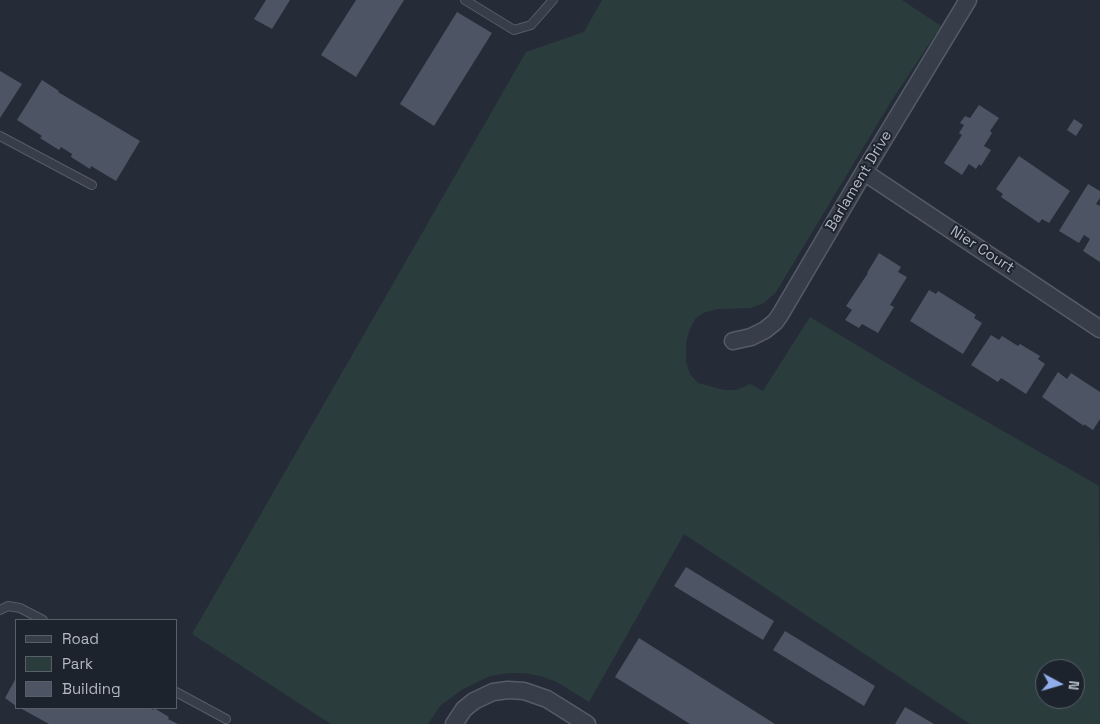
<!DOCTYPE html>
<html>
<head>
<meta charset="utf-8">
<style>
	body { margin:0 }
	#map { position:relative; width:1100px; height:724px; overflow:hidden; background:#252c38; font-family:"Space Grotesk",sans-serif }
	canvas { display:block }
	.legend { position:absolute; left:15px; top:619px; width:162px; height:90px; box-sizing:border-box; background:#1d232d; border:1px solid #595f69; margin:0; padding:6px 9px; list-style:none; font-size:15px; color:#b3b9c4 }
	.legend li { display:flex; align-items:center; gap:10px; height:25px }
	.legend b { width:25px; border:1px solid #595f69 }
	.north { position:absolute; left:1035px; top:659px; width:50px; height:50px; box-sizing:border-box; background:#1d232d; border:1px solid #595f69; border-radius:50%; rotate:96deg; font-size:14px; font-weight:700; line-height:20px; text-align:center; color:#b3b9c4 }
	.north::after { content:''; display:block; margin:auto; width:18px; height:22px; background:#91aeeb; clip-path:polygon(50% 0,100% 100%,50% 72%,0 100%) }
</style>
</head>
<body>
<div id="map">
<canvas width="1100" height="724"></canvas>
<ul class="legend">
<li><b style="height:6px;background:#383e49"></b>Road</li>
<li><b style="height:14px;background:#2b3c3d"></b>Park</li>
<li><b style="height:14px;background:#4d5463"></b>Building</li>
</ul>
<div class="north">N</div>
</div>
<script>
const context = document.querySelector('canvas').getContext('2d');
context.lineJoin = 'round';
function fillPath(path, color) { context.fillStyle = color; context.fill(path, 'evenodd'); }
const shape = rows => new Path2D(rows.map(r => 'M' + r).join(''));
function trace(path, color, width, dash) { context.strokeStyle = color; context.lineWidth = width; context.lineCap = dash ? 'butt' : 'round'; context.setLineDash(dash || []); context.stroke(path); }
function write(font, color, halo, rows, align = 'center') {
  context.font = font + ' "Space Grotesk",sans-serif'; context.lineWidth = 4; context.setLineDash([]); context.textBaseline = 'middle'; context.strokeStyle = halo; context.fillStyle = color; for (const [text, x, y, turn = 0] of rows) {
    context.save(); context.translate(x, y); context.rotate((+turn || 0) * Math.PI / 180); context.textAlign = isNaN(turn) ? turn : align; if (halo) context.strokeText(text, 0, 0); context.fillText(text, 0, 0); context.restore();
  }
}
const green = shape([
	[602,0,902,0,941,26,892,100,776,292,764,303,750,308,718,309,703,313,695,319,689,331,686,343,686,362,690,374,698,383,724,390,737,390,750,384,763,391,810,317,928,388,1099,486,1100,724,970,724,684,534,589,702,557,682,541,676,524,673,508,673,490,676,463,689,441,705,428,724,331,724,192,634,526,52,584,32],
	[1045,669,1075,669,1075,699,1045,699]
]);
const building = shape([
	[266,0,290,0,272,29,254,19],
	[356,0,404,0,356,77,321,55],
	[457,12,492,33,434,126,400,104],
	[0,71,22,84,0,118],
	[42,80,59,91,58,92,140,141,116,181,91,166,90,169,71,157,72,154,61,147,59,150,40,138,42,136,17,120],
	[979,105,999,118,990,131,992,133,984,146,991,150,981,166,979,164,976,169,969,164,962,175,944,163,962,135,959,133,964,125,960,123,965,116,970,118],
	[1074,119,1083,125,1076,136,1067,130],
	[1019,156,1070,191,1049,223,1042,219,1039,223,1001,197,1003,194,996,189],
	[1088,184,1100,191,1100,198,1096,204,1100,206,1100,262,1083,251,1090,239,1084,235,1079,243,1059,231],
	[879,253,901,267,898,272,907,277,890,305,894,307,878,333,862,324,859,328,845,320,852,310,846,306,868,273,867,273],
	[929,290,936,294,938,291,970,311,976,315,974,318,982,323,963,354,910,321],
	[991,335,999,340,1002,336,1018,346,1020,344,1040,356,1038,359,1045,364,1026,394,1001,378,998,382,971,365],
	[1058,372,1067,379,1071,373,1100,392,1100,419,1093,430,1084,424,1084,426,1042,397],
	[686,567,774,621,763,640,674,586],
	[785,631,875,686,864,706,773,650],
	[639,638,775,724,690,724,615,677],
	[16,678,16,706,5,698],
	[905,707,934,724,895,724],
	[20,708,149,708,153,710,154,708,169,717,168,719,178,724,49,724]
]);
const lane = shape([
	[465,0,514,30,531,25,553,0],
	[0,136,92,185],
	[0,610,8,606,20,608,43,620],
	[176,692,226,719]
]);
const street = shape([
	[864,172,1100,329],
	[733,341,751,337,765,330,775,322,780,315,864,172,968,0],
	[454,724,464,709,474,701,493,692,508,690,524,691,547,699,587,724]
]);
const streetNames = [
	["Barlament Drive",859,181,-59],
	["Nier Court",982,250,33]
];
fillPath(green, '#2b3c3d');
fillPath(building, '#4d5463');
trace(lane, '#565c67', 10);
trace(street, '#565c67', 19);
trace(lane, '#383e49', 8);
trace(street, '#383e49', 16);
write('15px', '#b3b9c4', '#1d232d', streetNames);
</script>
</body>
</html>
